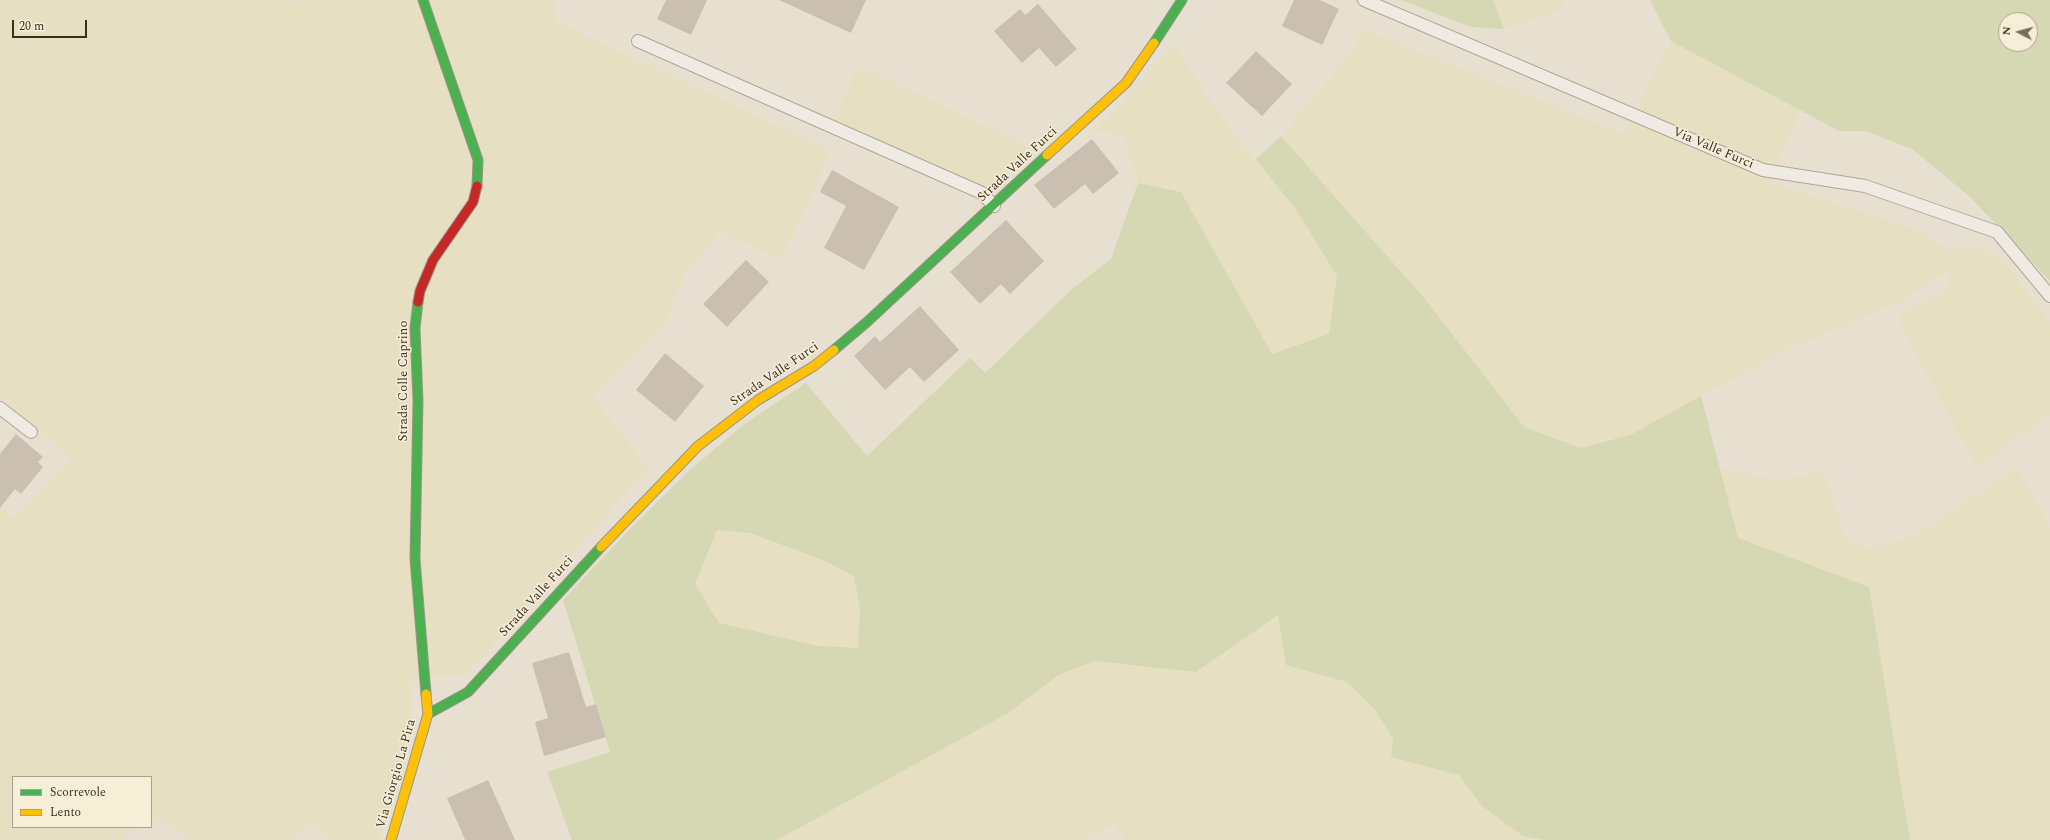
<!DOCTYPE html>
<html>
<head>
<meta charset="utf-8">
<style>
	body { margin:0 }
	#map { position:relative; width:2050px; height:840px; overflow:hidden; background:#e7e0d1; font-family:Spectral,serif }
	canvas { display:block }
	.legend { position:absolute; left:12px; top:776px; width:140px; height:52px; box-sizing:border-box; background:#f7eed8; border:1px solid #ada18e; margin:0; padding:5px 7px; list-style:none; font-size:12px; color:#3d2e20 }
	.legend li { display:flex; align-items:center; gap:8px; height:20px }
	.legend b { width:20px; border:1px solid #ada18e }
	.north { position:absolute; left:1998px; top:12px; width:40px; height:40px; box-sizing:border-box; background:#f7eed8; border:1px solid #ada18e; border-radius:50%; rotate:276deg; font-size:11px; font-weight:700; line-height:16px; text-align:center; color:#3d2e20 }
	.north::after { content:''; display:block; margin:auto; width:14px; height:18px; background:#786c5e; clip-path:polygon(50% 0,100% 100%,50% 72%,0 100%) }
	.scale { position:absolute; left:12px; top:20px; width:75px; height:18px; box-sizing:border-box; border:2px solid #3d2e20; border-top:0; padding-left:5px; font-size:12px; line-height:14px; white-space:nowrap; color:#3d2e20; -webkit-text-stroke:3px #f7eed8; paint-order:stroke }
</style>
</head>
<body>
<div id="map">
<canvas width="2050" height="840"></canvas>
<ul class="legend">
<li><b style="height:5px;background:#4caf50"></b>Scorrevole</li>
<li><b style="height:5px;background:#ffc107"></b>Lento</li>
</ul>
<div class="north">N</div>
<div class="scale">20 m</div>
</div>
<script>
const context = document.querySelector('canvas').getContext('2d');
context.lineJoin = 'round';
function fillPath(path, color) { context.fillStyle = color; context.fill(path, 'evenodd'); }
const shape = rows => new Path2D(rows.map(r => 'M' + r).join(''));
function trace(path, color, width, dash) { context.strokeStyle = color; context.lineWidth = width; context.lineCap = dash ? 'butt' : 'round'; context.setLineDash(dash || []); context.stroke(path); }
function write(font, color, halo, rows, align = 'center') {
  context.font = font + ' Spectral,serif'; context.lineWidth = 3; context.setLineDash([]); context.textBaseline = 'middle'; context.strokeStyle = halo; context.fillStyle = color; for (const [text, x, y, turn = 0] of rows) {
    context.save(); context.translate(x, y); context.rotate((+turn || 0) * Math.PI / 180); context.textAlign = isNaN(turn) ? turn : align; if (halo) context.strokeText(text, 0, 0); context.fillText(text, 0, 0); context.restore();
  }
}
const farmland = shape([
	[0,0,294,0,294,5,307,0,557,0,556,21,831,151,782,259,720,233,686,270,666,321,593,397,648,468,466,675,412,679,411,726,380,840,331,840,307,822,295,840,192,840,157,817,151,821,151,777,13,777,13,827,141,827,121,840,0,840,0,506,14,518,70,460,0,397],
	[1493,0,1567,0,1562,9,1504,29],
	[1355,26,1624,134,1671,41,1800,110,1770,181,1915,229,1951,251,1980,246,2003,260,2050,322,2050,414,1976,469,1897,316,1946,290,1950,270,1901,301,1788,349,1630,435,1581,448,1524,427,1425,299,1281,136,1328,81,1359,41],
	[1175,43,1195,77,1242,146,1256,159,1297,211,1337,276,1330,334,1272,354,1181,192,1138,183,1123,135,1092,131,1134,89],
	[859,66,1031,147,988,192,832,122],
	[2017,468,2050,527,2050,840,1910,840,1869,588,1738,538,1720,469,1782,481,1824,470,1845,539,1871,548,1918,534],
	[717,530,750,533,823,560,854,576,860,608,858,648,819,646,719,623,695,584],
	[1278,615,1286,665,1347,682,1375,710,1393,739,1391,757,1459,775,1482,806,1523,836,1542,840,1124,840,1115,823,1087,840,777,840,1010,712,1058,675,1095,661,1196,672]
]);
const green = shape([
	[1401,0,1493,0,1504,29,1471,27],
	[1650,0,2050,0,2050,281,1969,196,1912,149,1866,131,1839,131,1671,41],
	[2006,20,2030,20,2030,44,2006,44],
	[1281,136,1425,299,1524,427,1581,448,1630,435,1701,396,1738,538,1869,587,1910,840,1542,840,1523,836,1482,806,1459,775,1391,757,1393,739,1375,710,1347,682,1286,665,1278,615,1196,672,1095,661,1058,675,1010,712,777,840,572,840,547,772,610,752,563,600,636,523,690,470,743,425,806,383,867,456,970,358,985,373,1073,288,1111,259,1138,183,1181,192,1272,354,1329,334,1337,276,1297,211,1256,159],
	[717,530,750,533,823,560,854,576,860,608,858,648,819,646,719,623,695,584]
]);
const building = shape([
	[666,0,707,0,691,35,657,19],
	[779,0,866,0,851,33],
	[1294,0,1320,0,1339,9,1322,45,1282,26],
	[1038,4,1077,49,1056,67,1039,48,1022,63,994,31,1020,9,1025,15],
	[1256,51,1292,84,1262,116,1226,83],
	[1092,139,1119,173,1093,194,1085,184,1054,209,1034,185],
	[832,170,899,207,864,270,824,248,846,206,820,192],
	[1006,220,1044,261,1010,294,1001,284,980,304,950,272],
	[746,260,769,282,727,327,703,304],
	[920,306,959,350,924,382,910,367,885,390,854,356,875,336,880,342],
	[665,353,704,386,675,422,636,390],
	[16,434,43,457,38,462,43,467,21,494,15,489,0,508,0,454],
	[569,652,586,707,596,704,606,737,544,756,535,722,548,718,532,663],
	[488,780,515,840,465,840,447,798]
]);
const lane = shape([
	[1364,0,1763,170,1865,186,1997,232,2050,296],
	[638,41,982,193,994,206],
	[0,408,31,432]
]);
const fast = shape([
	[423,0,478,160,477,186],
	[1154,43,1182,0],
	[418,302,415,328,418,401,415,559,426,694],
	[834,350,867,322,1047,155],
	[428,714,468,692,601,547]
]);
const slow = shape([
	[1047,155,1126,83,1154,43],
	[601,547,698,446,758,400,814,366,834,350],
	[391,840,428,714,426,694]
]);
const jam = shape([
	[418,302,420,291,433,260,473,202,477,186]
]);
const streetNames = [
	["Via Valle Furci",1713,149,23],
	["Strada Valle Furci",1018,165,-43],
	["Strada Valle Furci",775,375,-34],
	["Strada Colle Caprino",404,381,-90],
	["Strada Valle Furci",537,597,-48],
	["Via Giorgio La Pira",397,774,-74]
];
fillPath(farmland, '#e6dfc2');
fillPath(green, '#d6d7b3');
fillPath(building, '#cbbfb2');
trace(lane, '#ada599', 14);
trace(fast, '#9c958a', 11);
trace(slow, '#9c958a', 11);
trace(jam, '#9c958a', 11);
trace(lane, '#efebe3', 12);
trace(fast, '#4caf50', 9);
trace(slow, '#ffc107', 9);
trace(jam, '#c62828', 9);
write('13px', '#3d2e20', '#f7eed8', streetNames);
</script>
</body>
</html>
